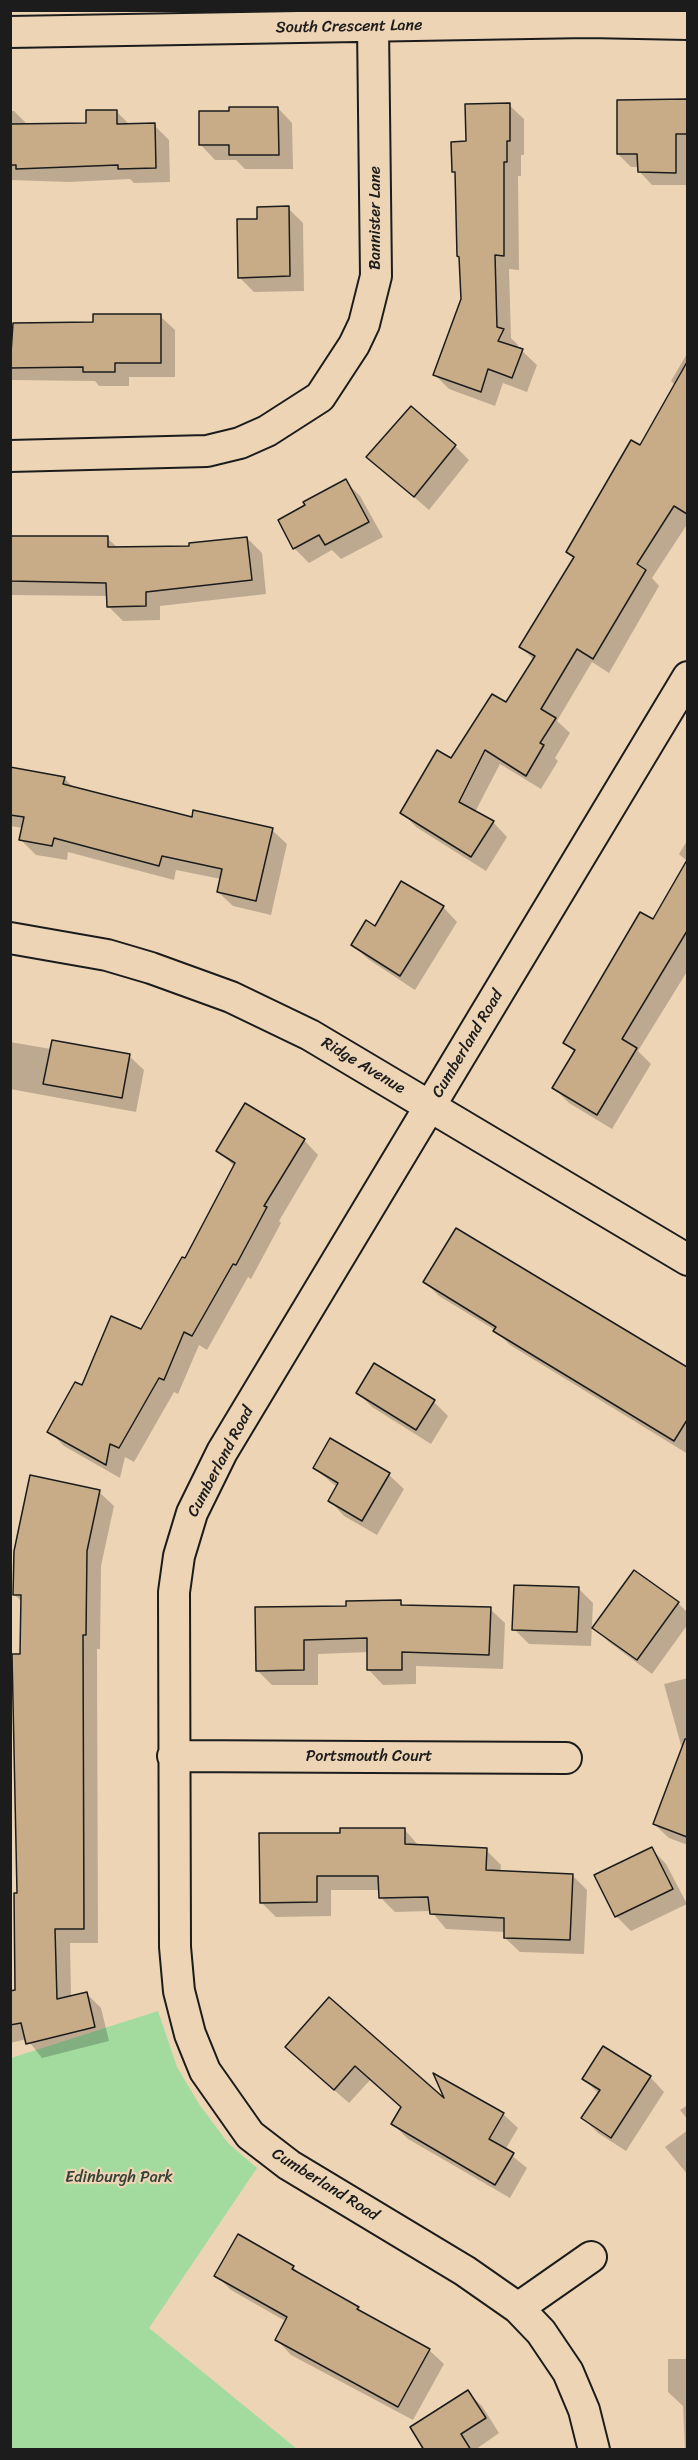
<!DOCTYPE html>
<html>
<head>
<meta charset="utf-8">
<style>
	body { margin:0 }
	#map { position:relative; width:698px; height:2460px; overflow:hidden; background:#edd4b5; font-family:Sriracha,sans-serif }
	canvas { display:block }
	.frame { position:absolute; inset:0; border:12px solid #1c1c1c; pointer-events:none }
</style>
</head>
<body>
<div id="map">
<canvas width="698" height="2460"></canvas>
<div class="frame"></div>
</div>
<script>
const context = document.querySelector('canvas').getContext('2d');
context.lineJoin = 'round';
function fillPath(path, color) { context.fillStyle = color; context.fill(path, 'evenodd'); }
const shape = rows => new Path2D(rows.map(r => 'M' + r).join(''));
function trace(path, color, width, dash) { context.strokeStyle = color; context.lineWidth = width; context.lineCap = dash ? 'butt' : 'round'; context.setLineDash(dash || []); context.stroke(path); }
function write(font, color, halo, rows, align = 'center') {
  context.font = font + ' Sriracha,sans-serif'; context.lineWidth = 4.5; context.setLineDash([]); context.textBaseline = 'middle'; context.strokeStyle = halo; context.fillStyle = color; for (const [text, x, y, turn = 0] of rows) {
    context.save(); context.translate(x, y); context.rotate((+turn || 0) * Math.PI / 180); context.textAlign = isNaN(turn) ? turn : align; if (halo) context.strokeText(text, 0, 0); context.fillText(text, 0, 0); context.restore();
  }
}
const green = shape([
	[158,2011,177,2067,199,2104,228,2143,257,2168,149,2328,297,2449,11,2449,11,2058]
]);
const shadow = shape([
	[688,100,688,185,652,185,639,171,639,167,631,167,618,154,618,102],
	[509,105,524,119,524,155,521,155,521,176,518,176,519,270,509,269,511,338,518,345,516,349,522,351,537,365,527,392,503,383,495,406,449,389,434,374,462,300,457,174,454,171,467,143],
	[278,108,292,123,293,169,245,169,236,160,215,160,201,145],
	[10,111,14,111,28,125,88,124,116,111,130,125,154,125,169,140,170,182,134,183,130,179,69,182,10,180],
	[288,208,303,223,304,291,254,292,239,277,259,221],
	[160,316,175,330,175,377,129,377,129,386,99,386,95,381,10,380,10,335],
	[688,352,688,523,652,578,659,586,609,673,592,662,557,721,570,733,555,758,558,761,541,789,500,764,475,812,493,822,507,837,486,871,416,827,402,812,507,705,534,660,521,647,575,559,568,552,640,447,676,386,671,381],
	[455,446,469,460,429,510,368,457],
	[345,481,360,496,383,537,341,559,332,550,309,563,294,548],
	[10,538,107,538,118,548,191,547,247,538,262,553,266,594,160,606,160,620,123,621,108,606,108,596,10,595],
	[10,768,64,778,74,788,193,819,272,830,287,844,271,915,233,906,218,892,221,879,176,870,174,880,68,852,67,860,36,855,21,840,23,828,10,826],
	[688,839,688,862,679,854],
	[688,863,688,970,638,1051,651,1064,612,1129,569,1103,554,1088,575,1053,565,1042,654,921],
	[443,907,457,922,415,990,368,959,353,945],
	[10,1042,51,1049,129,1056,144,1070,136,1112,10,1089],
	[304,1140,318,1155,279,1221,281,1223,251,1279,248,1277,207,1350,199,1345,178,1394,174,1392,134,1462,125,1457,120,1478,64,1446,49,1431,83,1388,142,1331,186,1260,235,1167,218,1151],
	[457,1230,688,1368,688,1454,510,1345,495,1330,439,1296,425,1282],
	[358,1393,434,1402,448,1416,431,1444,372,1407],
	[331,1440,389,1475,404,1489,377,1535,344,1516,330,1501,337,1487,314,1468],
	[99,1492,114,1506,101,1566,100,1649,97,1649,98,1943,70,1943,71,1997,86,1993,101,2008,109,2041,42,2058,27,2039,10,2043,10,1993,17,1991,23,1603,14,1594],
	[578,1588,593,1603,591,1646,529,1644,514,1629],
	[400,1602,405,1606,490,1609,505,1623,503,1669,416,1666,416,1684,383,1685,369,1670,369,1652,318,1654,318,1685,272,1685,257,1670,347,1607],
	[678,1603,688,1613,688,1624,652,1674,609,1642,594,1628],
	[688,1678,688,1752,681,1745,664,1684],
	[678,1762,688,1766,688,1845,669,1838,654,1824],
	[404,1829,419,1846,486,1850,501,1865,500,1872,572,1875,587,1890,584,1954,520,1952,505,1938,505,1932,446,1929,431,1911,395,1912,380,1897,380,1890,331,1890,331,1916,276,1917,261,1902,342,1834],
	[652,1849,666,1864,687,1904,631,1931,616,1916,596,1876],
	[329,1999,449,2104,503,2114,518,2128,505,2150,527,2168,510,2198,408,2139,393,2124,402,2108,371,2079,349,2103,302,2062],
	[650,2077,664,2092,626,2151,598,2133,583,2118,599,2094,584,2079],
	[688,2105,688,2120,680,2110],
	[688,2130,688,2175,665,2147],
	[293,2267,304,2278,429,2350,444,2364,413,2420,291,2355,277,2340,287,2322,231,2290,216,2275],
	[668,2359,688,2359,688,2450,685,2450,683,2406,668,2392],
	[467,2392,482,2406,499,2433,475,2450,426,2450]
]);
const building = shape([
	[687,99,687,134,676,134,676,173,638,172,637,154,617,154,617,100,687,99],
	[510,103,510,141,507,141,507,162,504,162,504,256,495,255,497,327,504,329,498,341,523,349,512,378,488,369,481,392,433,375,461,299,459,257,457,256,455,172,452,172,451,142,466,141,465,104,510,103],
	[229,107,278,107,279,155,229,155,229,145,199,145,199,111,229,111,229,107],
	[86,110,117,110,117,124,155,123,156,168,118,169,118,165,16,169,16,165,10,165,10,124,86,123,86,110],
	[289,206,290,276,238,278,237,219,257,219,257,207,289,206],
	[93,314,161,314,161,363,115,363,115,372,83,372,83,367,10,368,13,323,93,322,93,314],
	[687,362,687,514,674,506,637,564,646,570,593,659,577,649,541,709,556,718,540,743,544,745,526,776,485,750,459,802,494,821,471,857,400,813,437,750,451,758,492,694,506,702,535,656,519,647,574,557,566,552,631,440,640,445,687,362],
	[411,406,456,445,414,497,366,457,411,406],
	[346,479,369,522,325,545,319,535,293,549,278,520,305,505,303,502,346,479],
	[10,536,108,536,108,547,189,546,189,543,247,537,252,580,146,592,146,606,107,607,106,583,10,581,10,536],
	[10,767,65,777,63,784,192,817,193,810,273,828,256,901,217,892,222,869,162,856,159,866,54,838,52,846,19,840,24,817,10,815,10,767],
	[687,860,687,931,622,1039,637,1048,597,1115,552,1088,575,1050,563,1043,640,912,653,919,687,860],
	[401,881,444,906,400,976,351,945,366,920,375,926,401,881],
	[52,1040,130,1054,122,1098,43,1084,52,1040],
	[245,1103,305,1139,264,1206,267,1207,236,1265,233,1264,192,1336,184,1332,164,1380,159,1378,119,1448,110,1444,106,1465,47,1432,75,1382,82,1385,111,1316,141,1329,182,1257,185,1258,235,1163,216,1151,245,1103],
	[456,1228,687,1367,687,1420,674,1441,493,1331,496,1327,423,1282,456,1228],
	[374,1363,435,1400,416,1430,356,1393,374,1363],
	[330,1438,390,1473,362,1521,328,1501,338,1483,313,1468,330,1438],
	[30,1475,100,1490,87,1551,86,1635,83,1635,84,1929,55,1929,57,1999,87,1992,95,2027,26,2044,21,2023,10,2025,10,1991,15,1990,14,1893,17,1893,12,1654,20,1654,21,1595,13,1595,14,1551,30,1475],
	[634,1570,679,1602,637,1660,592,1628,634,1570],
	[514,1585,579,1587,577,1632,512,1630,514,1585],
	[401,1600,401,1605,491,1607,489,1655,402,1652,402,1670,367,1670,367,1638,304,1640,304,1670,256,1671,255,1607,346,1606,346,1601,401,1600],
	[685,1739,687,1739,687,1837,653,1824,685,1739],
	[340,1828,405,1828,405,1844,487,1848,486,1870,573,1874,570,1940,504,1938,504,1918,430,1914,428,1897,379,1898,378,1876,317,1876,317,1902,260,1903,259,1833,340,1833,340,1828],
	[652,1847,673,1889,615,1917,594,1875,652,1847],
	[329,1997,444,2098,433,2073,504,2113,489,2139,514,2153,495,2185,391,2124,401,2107,355,2066,334,2090,285,2047,329,1997],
	[603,2046,651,2076,611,2138,581,2118,600,2090,582,2079,603,2046],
	[238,2234,294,2266,292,2269,359,2307,357,2309,430,2349,398,2407,275,2340,287,2317,214,2276,238,2234],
	[468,2390,486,2418,461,2434,471,2450,424,2450,410,2427,468,2390]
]);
const street = shape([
	[10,32,588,22,688,24],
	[10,456,207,451,240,443,267,431,320,397,354,345,364,324,376,276,373,27],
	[10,938,107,955,151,968,231,997,310,1035,688,1260],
	[173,1756,566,1758],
	[518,2308,591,2257],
	[594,2450,584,2410,568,2372,541,2332,518,2308,465,2271,289,2165,250,2135,205,2071,190,2034,179,1991,175,1947,174,1592,179,1556,192,1513,222,1452,688,677]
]);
const streetNames = [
	["South Crescent Lane",349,27,-1],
	["Bannister Lane",376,218,-90],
	["Cumberland Road",468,1044,-59],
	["Ridge Avenue",363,1066,31],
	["Cumberland Road",221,1462,-62],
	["Portsmouth Court",369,1757],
	["Cumberland Road",325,2185,32]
];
const parkNames = [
	["Edinburgh Park",119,2178]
];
fillPath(green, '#a3db9f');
fillPath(shadow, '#0003');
fillPath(building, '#c7ac87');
trace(building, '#1c1c1c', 1.5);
trace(street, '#1c1c1c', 34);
trace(street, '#edd4b5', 30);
write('16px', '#1c1c1c', '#edd4b5', streetNames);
write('16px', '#374236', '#edd4b5', parkNames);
</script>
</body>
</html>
